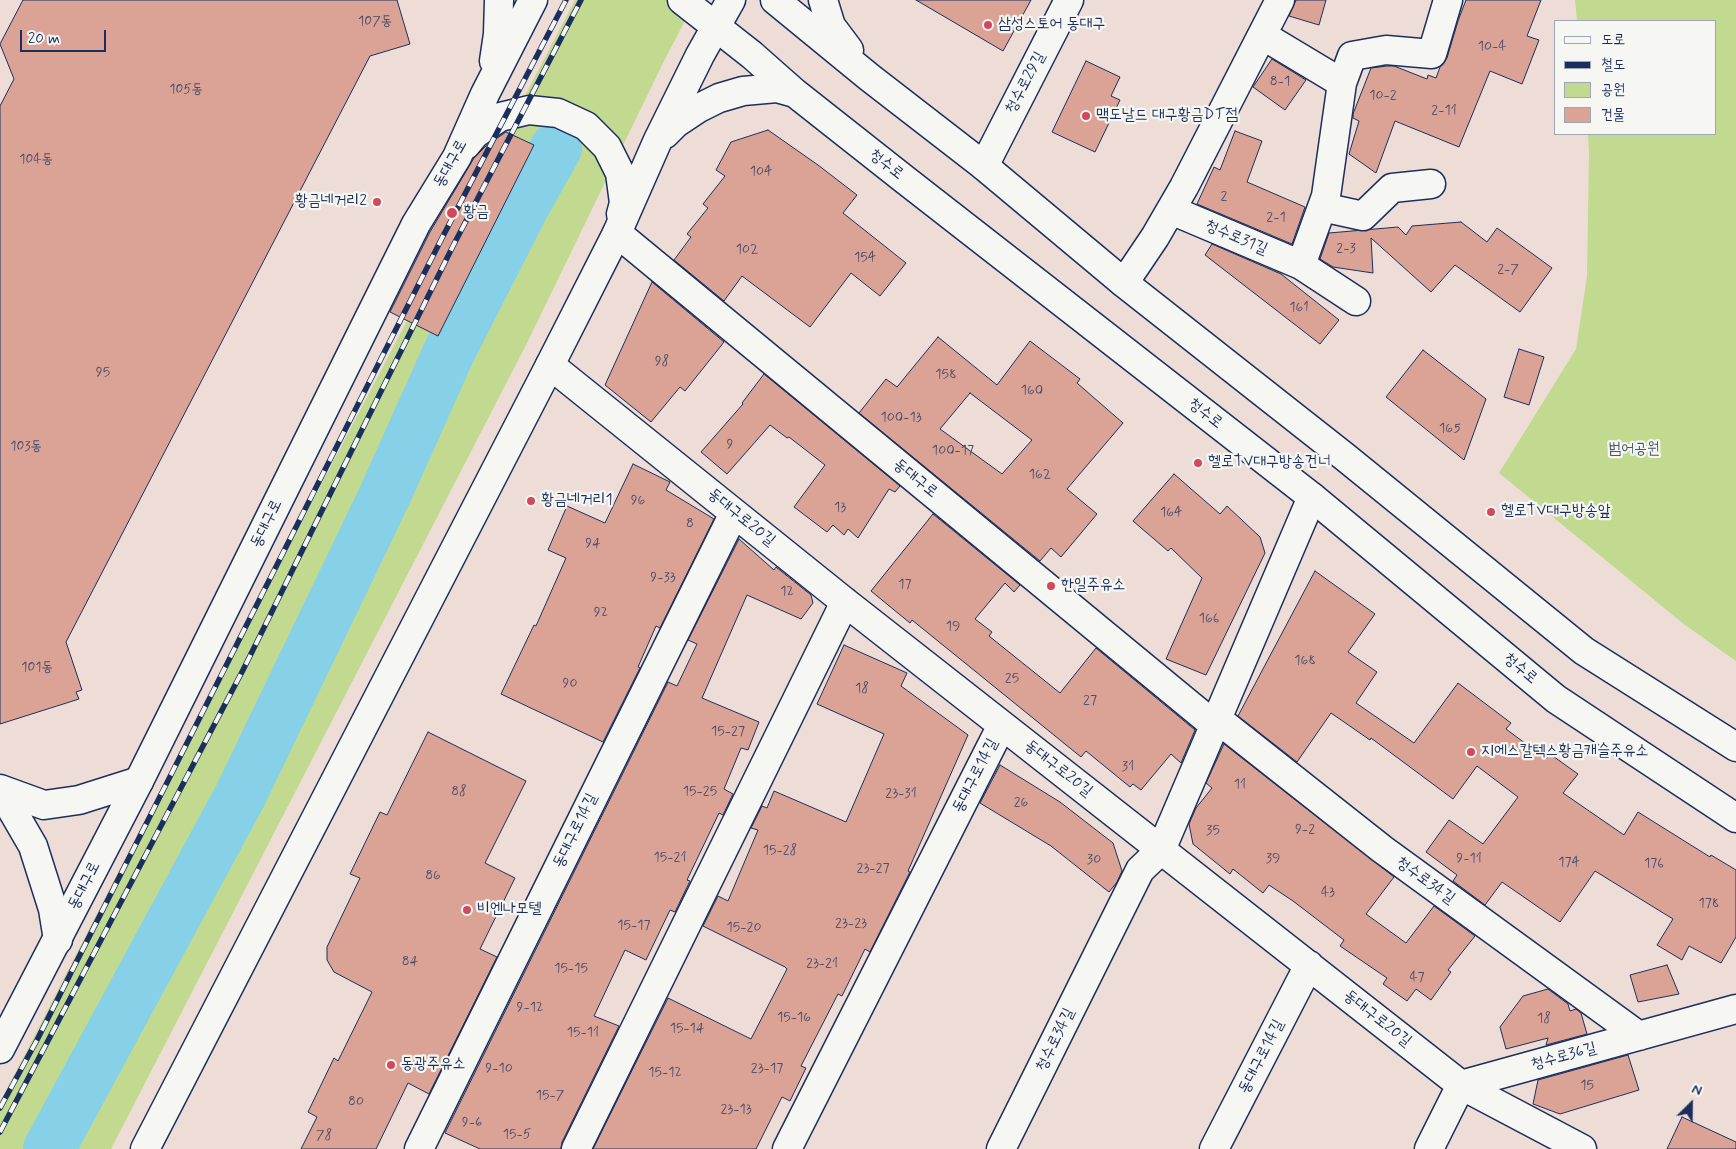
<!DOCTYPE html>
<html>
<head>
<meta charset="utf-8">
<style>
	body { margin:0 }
	#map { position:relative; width:1736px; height:1149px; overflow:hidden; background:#eeddd6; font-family:Mynerve,"Poor Story",sans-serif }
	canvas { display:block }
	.legend { position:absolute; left:1554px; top:20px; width:162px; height:115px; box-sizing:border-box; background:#f6f6f2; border:1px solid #9ea6b7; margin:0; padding:6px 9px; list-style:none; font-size:15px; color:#1b2f5e }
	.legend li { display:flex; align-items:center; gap:10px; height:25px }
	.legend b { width:25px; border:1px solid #9ea6b7 }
	.north { position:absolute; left:1666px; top:1079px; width:50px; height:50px; -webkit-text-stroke:4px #f6f6f2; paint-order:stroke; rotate:23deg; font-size:14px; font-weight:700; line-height:20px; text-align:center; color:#1b2f5e }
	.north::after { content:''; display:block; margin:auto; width:18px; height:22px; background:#1b2f5e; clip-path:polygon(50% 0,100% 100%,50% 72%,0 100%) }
	.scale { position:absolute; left:20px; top:30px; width:86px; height:22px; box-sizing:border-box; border:2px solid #1b2f5e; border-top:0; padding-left:6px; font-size:15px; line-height:18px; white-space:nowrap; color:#1b2f5e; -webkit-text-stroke:4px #f6f6f2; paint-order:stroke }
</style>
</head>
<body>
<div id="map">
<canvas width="1736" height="1149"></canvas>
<ul class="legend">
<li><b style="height:6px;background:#f6f6f2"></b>도로</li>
<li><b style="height:6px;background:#1b2f5e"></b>철도</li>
<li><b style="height:14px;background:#c1da90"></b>공원</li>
<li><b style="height:14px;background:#dba395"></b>건물</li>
</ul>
<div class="north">N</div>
<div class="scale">20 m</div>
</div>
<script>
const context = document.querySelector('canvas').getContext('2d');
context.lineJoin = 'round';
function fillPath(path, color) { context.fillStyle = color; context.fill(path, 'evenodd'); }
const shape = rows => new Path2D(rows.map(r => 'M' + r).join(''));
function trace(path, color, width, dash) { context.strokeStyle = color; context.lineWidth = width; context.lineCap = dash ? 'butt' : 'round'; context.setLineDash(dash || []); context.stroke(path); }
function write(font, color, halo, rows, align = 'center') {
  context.font = font + ' Mynerve,"Poor Story",sans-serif'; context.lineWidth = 4.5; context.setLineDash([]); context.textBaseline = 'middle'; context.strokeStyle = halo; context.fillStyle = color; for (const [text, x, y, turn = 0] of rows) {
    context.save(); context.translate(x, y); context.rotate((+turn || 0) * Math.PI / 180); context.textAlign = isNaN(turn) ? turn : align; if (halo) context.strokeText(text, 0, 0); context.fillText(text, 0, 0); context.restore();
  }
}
const green = shape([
	[575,0,696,0,664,61,527,343,111,1149,0,1149,0,1103,124,861],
	[1575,0,1736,0,1736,661,1685,625,1499,473,1576,349,1587,276,1589,153,1588,134,1715,134,1715,21,1577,21]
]);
const river = shape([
	[49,1149,240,796,384,497,449,352,524,205,556,148]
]);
const building = shape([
	[23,0,397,0,410,44,370,56,66,642,82,690,76,692,79,699,0,724,0,106,14,79,0,44,23,0],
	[916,0,1031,0,1003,51,916,0],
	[1296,0,1326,0,1319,25,1289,16,1296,0],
	[1466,0,1541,0,1527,36,1539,40,1522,84,1490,71,1459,147,1395,121,1376,173,1349,154,1359,121,1353,118,1353,114,1371,68,1387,66,1394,66,1427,79,1428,75,1436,78,1440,67,1447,58,1458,21,1466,0],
	[1272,59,1306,80,1285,110,1253,87,1272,59],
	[1086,61,1120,77,1111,96,1120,100,1095,152,1052,132,1086,61],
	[768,130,818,165,857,195,843,213,906,263,880,296,851,273,810,327,742,276,724,301,674,260,691,237,687,234,708,208,703,204,725,176,716,170,731,142,768,130],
	[1235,131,1262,141,1247,182,1305,207,1292,244,1197,204,1214,167,1220,170,1235,131],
	[506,132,534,145,438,336,390,312,430,232,474,158,486,146,506,132],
	[1461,222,1487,242,1497,228,1552,268,1520,312,1455,265,1431,292,1371,238,1373,273,1333,267,1320,259,1329,233,1398,227,1406,235,1412,226,1461,222],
	[1212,244,1281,274,1339,320,1320,344,1205,255,1212,244],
	[652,282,724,342,685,391,680,387,651,422,605,385,652,282],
	[938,337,997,385,1030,341,1080,379,1077,383,1123,423,1067,489,1097,514,1061,557,1051,548,1040,561,859,413,886,379,897,387,938,337],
	[970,393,1032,440,1002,474,940,429,970,393],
	[1519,349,1544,357,1529,405,1504,397,1519,349],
	[1423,350,1486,399,1464,460,1386,397,1423,350],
	[764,374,900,486,895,492,889,489,858,538,848,529,844,535,833,525,827,532,794,507,825,465,789,437,787,438,770,425,727,474,701,452,743,404,742,403,764,374],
	[633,464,670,482,666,490,714,519,660,628,656,626,638,667,640,668,603,742,501,694,534,625,536,626,566,558,548,550,567,506,605,523,633,464],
	[1174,474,1220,514,1227,506,1260,537,1265,553,1206,675,1166,659,1202,578,1171,548,1168,551,1133,521,1174,474],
	[933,514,1020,585,1014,592,1005,583,975,619,992,632,989,636,1060,693,1096,648,1195,730,1181,763,1171,754,1141,790,1133,784,1130,787,1086,751,1081,757,912,620,910,623,871,591,933,514],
	[739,539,774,570,776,567,811,595,813,603,801,619,747,595,702,698,759,722,748,750,741,748,724,789,733,794,723,815,719,813,687,880,690,881,675,912,670,910,646,960,625,950,594,1016,619,1026,562,1142,561,1149,480,1149,445,1133,668,682,677,686,697,644,688,640,739,539],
	[1315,571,1375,614,1348,652,1377,672,1356,703,1414,743,1458,683,1511,723,1506,729,1546,759,1550,754,1578,774,1563,793,1624,835,1638,812,1710,857,1711,855,1736,870,1736,937,1721,963,1689,946,1682,960,1657,945,1673,919,1595,871,1560,922,1502,882,1485,905,1453,881,1457,875,1426,852,1449,820,1483,844,1518,797,1477,766,1453,799,1371,738,1370,740,1331,713,1297,762,1238,716,1315,571],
	[844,645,907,673,901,686,968,735,908,871,910,872,870,952,865,949,842,996,838,994,801,1066,806,1068,790,1101,782,1097,756,1149,593,1149,668,998,751,1039,787,969,785,967,703,926,718,896,728,901,758,830,751,828,762,806,767,808,774,791,846,822,884,734,817,704,844,645],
	[428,732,526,781,485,863,515,878,480,949,497,957,429,1094,408,1083,376,1149,301,1149,317,1117,308,1112,334,1058,338,1061,372,992,334,972,327,960,327,947,360,878,350,874,380,812,387,815,428,732],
	[1224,744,1394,877,1366,914,1406,943,1434,906,1475,936,1448,970,1451,972,1431,1000,1416,989,1407,1001,1383,984,1387,978,1340,946,1344,940,1293,901,1269,885,1263,893,1233,869,1230,874,1193,844,1189,824,1196,808,1212,788,1206,783,1224,744],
	[1000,765,1060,802,1113,843,1122,871,1117,882,1109,892,1051,846,980,803,1000,765],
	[1667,965,1679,994,1638,1002,1630,975,1667,965],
	[1548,989,1568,1004,1570,1011,1576,1009,1581,1013,1587,1034,1546,1045,1548,1038,1506,1049,1500,1027,1523,996,1548,989],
	[1628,1055,1639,1090,1560,1114,1533,1104,1538,1080,1628,1055],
	[1682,1117,1736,1142,1736,1149,1667,1149,1682,1117]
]);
const minor = shape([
	[1262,35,1342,83],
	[984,166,1069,0],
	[1322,207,1363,216,1392,188,1431,184],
	[1171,210,1301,265,1356,301],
	[617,233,1214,725],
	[1301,265,1326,196,1342,83,1352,56,1386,50,1432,54,1448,0],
	[1124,283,1155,237,1184,187,1280,0],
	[550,365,845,602,1461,1085,1582,1149],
	[1216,718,1382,849,1639,1036],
	[0,789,33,846,53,909,58,940],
	[0,789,44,805,79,800,139,781],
	[419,1149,734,513],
	[576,1149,845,602],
	[787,1149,1002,725],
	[1001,1149,1140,870,1161,850,1312,497],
	[1214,1149,1309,965],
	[1429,1149,1461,1085,1736,1009]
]);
const major = shape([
	[682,0,752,55,795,93,904,179,1312,497,1556,699,1736,818],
	[775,0,869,77,984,166,1124,283,1345,457,1584,651,1736,747],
	[823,0,831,26,849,50],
	[494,61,498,34,499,0],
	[665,134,676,123,697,109,719,98,743,91,777,88,795,93],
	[466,145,475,134,500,117,529,110,558,113,586,126,607,147,620,173,624,203,621,214],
	[0,1049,139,781,416,224,457,157,485,94,533,0],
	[145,1149,550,365,617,233,658,140,700,55,731,0]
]);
const rail = shape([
	[0,1108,37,1040,442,238,566,0],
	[0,1132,243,670,453,246,581,0]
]);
const markers = [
	[988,25,5,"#d1495b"],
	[1086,116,5,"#d1495b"],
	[377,202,5,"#d1495b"],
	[452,213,6,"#d1495b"],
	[1198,463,5,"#d1495b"],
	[531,501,5,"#d1495b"],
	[1491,512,5,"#d1495b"],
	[1051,586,5,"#d1495b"],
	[1471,752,5,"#d1495b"],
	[467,910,5,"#d1495b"],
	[391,1065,5,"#d1495b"]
];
const numberNames = [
	["107동",375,22],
	["10-4",1492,47],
	["8-1",1280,82],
	["105동",186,90],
	["10-2",1383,96],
	["2-11",1444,111],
	["104동",36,160],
	["104",761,172],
	["2",1224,197],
	["2-1",1276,218],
	["2-3",1346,249],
	["102",747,250],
	["154",865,258],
	["2-7",1508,270],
	["161",1299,308],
	["98",662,362],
	["95",103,373],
	["158",946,375],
	["160",1032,391],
	["100-13",901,418],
	["165",1450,429],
	["9",730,445],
	["103동",26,447],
	["100-17",953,451],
	["162",1040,475],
	["96",638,501],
	["13",840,508],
	["164",1171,513],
	["8",690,524],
	["94",593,544],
	["9-33",663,578],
	["17",905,585],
	["12",787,592],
	["92",601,613],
	["166",1209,619],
	["19",953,627],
	["168",1305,661],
	["101동",37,668],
	["25",1012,679],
	["90",570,684],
	["18",862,689],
	["27",1090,701],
	["15-27",728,732],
	["31",1128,767],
	["11",1240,785],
	["88",459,792],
	["15-25",700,792],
	["23-31",901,794],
	["26",1021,803],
	["9-2",1305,830],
	["35",1213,831],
	["15-28",780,851],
	["15-21",670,858],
	["39",1273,859],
	["9-11",1469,859],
	["30",1094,860],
	["174",1569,863],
	["176",1654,864],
	["23-27",873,869],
	["86",433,876],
	["43",1328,893],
	["178",1709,904],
	["23-23",851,924],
	["15-17",634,926],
	["15-20",744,928],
	["84",410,962],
	["23-21",822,964],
	["15-15",571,969],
	["47",1417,978],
	["9-12",530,1008],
	["15-16",794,1018],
	["18",1544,1019],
	["15-14",687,1029],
	["15-11",583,1033],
	["9-10",499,1069],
	["23-17",767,1069],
	["15-12",665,1073],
	["15",1587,1086],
	["15-7",550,1096],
	["80",356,1102],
	["23-13",736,1110],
	["9-6",472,1123],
	["15-5",517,1135],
	["78",324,1136]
];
const poiNames = [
	["삼성스토어 동대구",998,25],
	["맥도날드 대구황금DT점",1096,116],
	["황금네거리2",367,202,"right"],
	["황금",463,213],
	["헬로TV대구방송건너",1208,463],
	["황금네거리1",541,501],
	["헬로TV대구방송앞",1501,512],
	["한일주유소",1061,586],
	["지에스칼텍스황금캐슬주유소",1481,752],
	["비엔나모텔",477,910],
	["동광주유소",401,1065]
];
const streetNames = [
	["청수로29길",1026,83,-62],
	["동대구로",451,164,-61],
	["청수로",886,165,38],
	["청수로31길",1236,238,23],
	["청수로",1205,414,38],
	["동대구로",915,479,39],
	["동대구로20길",741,518,39],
	["동대구로",267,524,-64],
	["청수로",1520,669,40],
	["동대구로20길",1058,769,38],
	["동대구로14길",976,776,-63],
	["동대구로14길",576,831,-64],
	["청수로34길",1425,881,36],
	["동대구로",85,886,-63],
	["동대구로20길",1377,1019,38],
	["청수로34길",1056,1040,-64],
	["동대구로14길",1262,1057,-63],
	["청수로36길",1564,1057,-15]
];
const parkNames = [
	["범어공원",1634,450]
];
fillPath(green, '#c1da90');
trace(river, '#86d1e7', 52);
fillPath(building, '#dba395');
trace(building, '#1b2f5e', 1);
trace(minor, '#1b2f5e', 31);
trace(major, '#1b2f5e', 31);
trace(minor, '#f6f6f2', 28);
trace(major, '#f6f6f2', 28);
trace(rail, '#1b2f5e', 5.5);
trace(rail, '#f6f6f2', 4, [11]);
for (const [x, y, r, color] of markers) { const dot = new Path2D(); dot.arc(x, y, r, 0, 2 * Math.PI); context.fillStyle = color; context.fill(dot); trace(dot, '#f6f6f2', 2); }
write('14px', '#4b4c6c', null, numberNames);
write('16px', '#1b2f5e', '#f6f6f2', poiNames, 'left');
write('16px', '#1b2f5e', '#f6f6f2', streetNames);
write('16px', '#445a6a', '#f6f6f2', parkNames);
</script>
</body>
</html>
